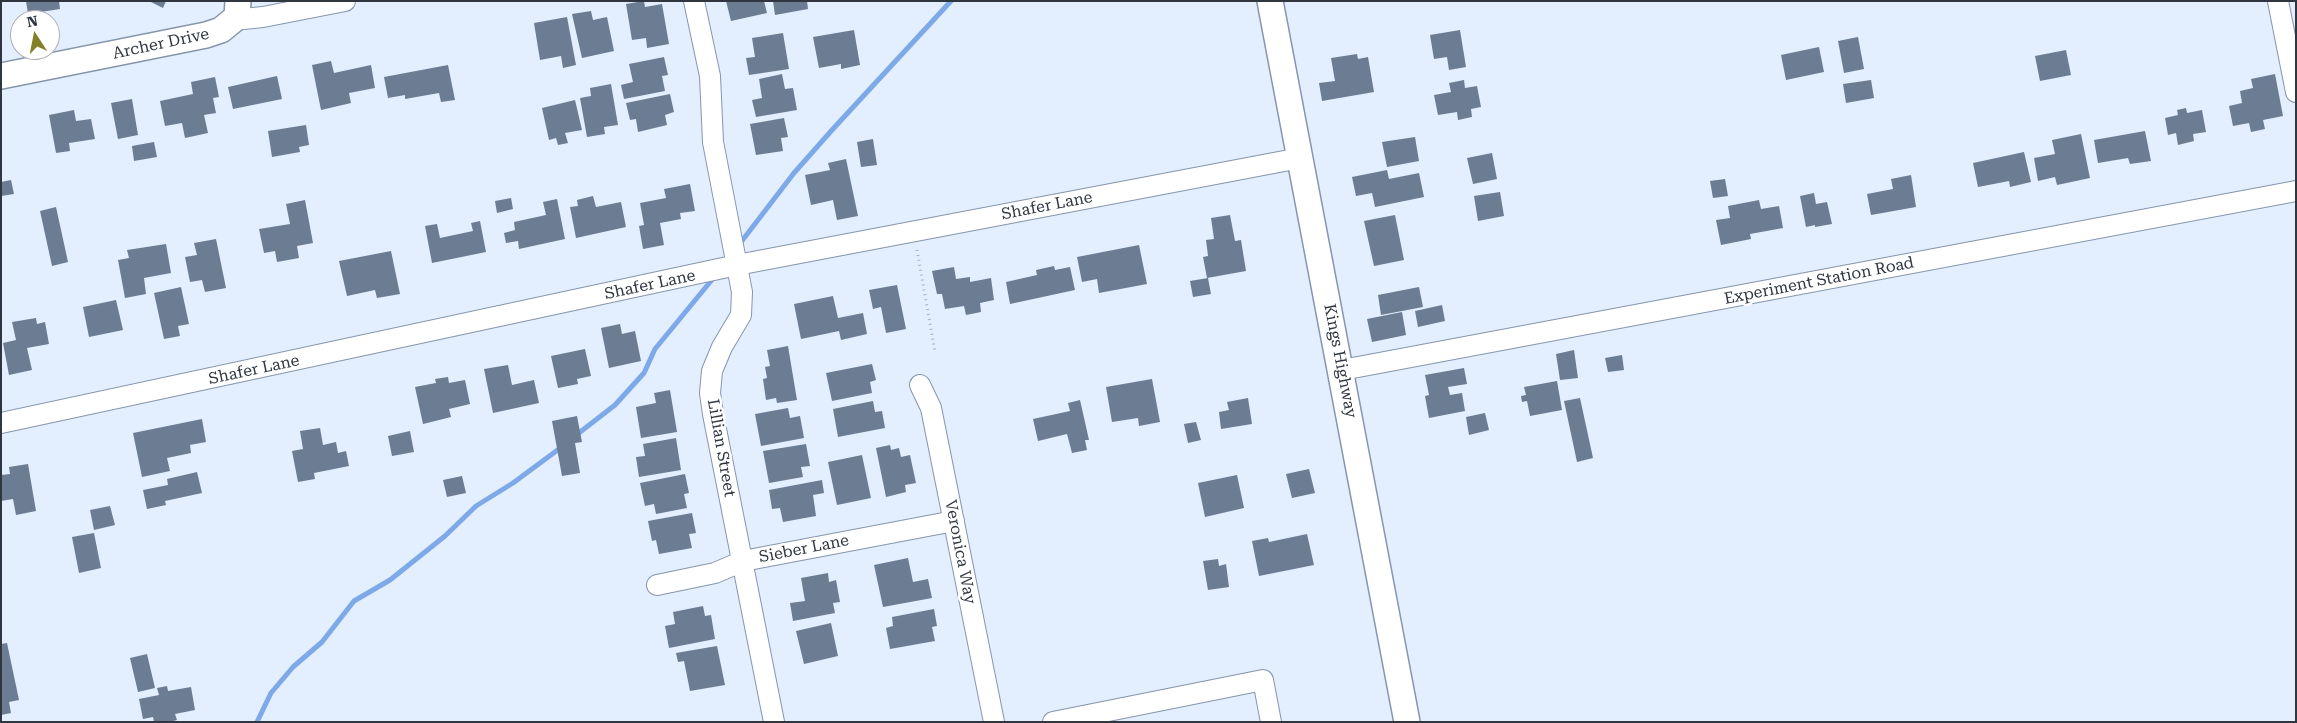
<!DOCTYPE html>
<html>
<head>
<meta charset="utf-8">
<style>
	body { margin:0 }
	#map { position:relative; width:2297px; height:723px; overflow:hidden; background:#e3eefe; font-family:"Roboto Serif",serif }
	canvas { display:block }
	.frame { position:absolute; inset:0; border:2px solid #2f3640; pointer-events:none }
	.north { position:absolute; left:10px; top:10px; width:50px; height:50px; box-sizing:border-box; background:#fff; border:1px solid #acafb3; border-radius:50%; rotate:349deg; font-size:14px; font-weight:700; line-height:20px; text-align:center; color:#2f3640 }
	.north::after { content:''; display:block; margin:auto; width:18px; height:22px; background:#838028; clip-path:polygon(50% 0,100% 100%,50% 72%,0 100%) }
</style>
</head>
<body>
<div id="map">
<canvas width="2297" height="723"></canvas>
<div class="frame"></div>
<div class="north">N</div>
</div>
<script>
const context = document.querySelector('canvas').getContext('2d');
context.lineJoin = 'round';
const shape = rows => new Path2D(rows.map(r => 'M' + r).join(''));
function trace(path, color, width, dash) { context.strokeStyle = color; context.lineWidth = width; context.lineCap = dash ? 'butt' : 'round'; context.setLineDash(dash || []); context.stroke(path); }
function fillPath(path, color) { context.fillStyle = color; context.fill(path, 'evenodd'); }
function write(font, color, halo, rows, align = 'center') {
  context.font = font + ' "Roboto Serif",serif'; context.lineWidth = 5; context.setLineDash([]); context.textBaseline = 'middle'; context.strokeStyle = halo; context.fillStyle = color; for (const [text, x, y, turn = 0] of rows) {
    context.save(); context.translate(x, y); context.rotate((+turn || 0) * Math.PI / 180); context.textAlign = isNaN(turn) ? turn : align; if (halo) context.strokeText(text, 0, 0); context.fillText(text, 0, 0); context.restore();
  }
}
const stream = shape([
	[738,246,794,173,832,130,951,1],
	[575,436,615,405,644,373,655,349,715,276],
	[257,722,271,693,293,667,322,642,354,601,390,580,445,536,476,506,513,483,563,446]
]);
const building = shape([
	[26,1,59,1,60,9,28,14],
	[149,1,166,1,163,8],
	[644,1,645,7,662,4,669,44,647,48,646,38,632,40,626,4],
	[726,1,764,1,767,13,731,21],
	[773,1,807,1,808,9,775,15],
	[591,11,593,20,607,17,614,51,582,58,572,14],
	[567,17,576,65,563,68,561,56,540,60,534,23],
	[854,30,860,65,841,69,841,64,819,68,813,37],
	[1460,30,1466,67,1449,70,1447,57,1434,59,1430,35],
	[783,33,789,69,749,75,746,58,755,57,752,38],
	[1858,37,1864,69,1844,73,1838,41],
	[1819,47,1824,72,1786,80,1781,55],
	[2066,50,2071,75,2040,81,2035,56],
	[1357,54,1358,59,1368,57,1374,92,1322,101,1319,83,1335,81,1331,58],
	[664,57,668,75,662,76,665,91,624,99,621,85,633,82,629,64],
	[331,61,334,73,371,65,375,88,349,93,351,103,321,110,312,65],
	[448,65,455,100,441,102,439,93,405,99,405,95,388,98,384,77],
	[782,74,785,89,793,88,797,110,756,117,752,100,762,98,759,79],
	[2275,74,2283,116,2263,120,2265,129,2251,132,2249,123,2233,126,2229,106,2242,103,2240,91,2253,88,2251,79],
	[277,76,282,99,233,109,228,87],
	[215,77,219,97,213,98,216,113,204,115,208,133,185,138,182,123,165,126,160,101,193,94,191,82],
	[1464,80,1465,88,1477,86,1481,107,1471,109,1472,117,1458,120,1457,112,1438,115,1434,95,1451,92,1449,83],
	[1871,80,1874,98,1846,103,1843,84],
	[611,84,618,125,604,127,605,134,587,137,580,98,591,96,590,88],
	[670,94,674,112,665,115,667,125,638,132,636,119,630,120,626,103],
	[132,99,138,135,118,139,111,103],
	[575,100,582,130,565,133,568,143,558,145,556,138,549,140,542,108],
	[2186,108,2187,113,2202,110,2206,132,2193,134,2194,141,2178,145,2176,133,2168,135,2165,118,2178,115,2177,110],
	[74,110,76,121,91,119,95,139,69,143,70,151,56,153,49,115],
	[784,118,788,137,781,138,783,151,756,155,750,124],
	[306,125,309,145,299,147,300,152,272,157,268,131],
	[2145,131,2151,161,2130,164,2128,158,2098,163,2094,140],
	[2081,134,2090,178,2057,185,2055,177,2038,181,2034,158,2055,154,2052,140],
	[1415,137,1419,161,1387,167,1382,142],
	[873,139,877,165,861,167,857,142],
	[154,142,157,157,134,161,132,146],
	[2024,152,2031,182,2010,187,2009,181,1978,187,1973,163],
	[1492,153,1497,179,1473,184,1467,158],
	[846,159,858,216,837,220,833,200,811,205,805,175,830,170,828,163],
	[1387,170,1389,179,1419,173,1424,197,1375,207,1372,193,1356,196,1352,177],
	[1911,175,1916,207,1871,215,1867,194,1893,189,1891,179],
	[1725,179,1728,196,1713,198,1710,181],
	[11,180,14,194,1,196,1,182],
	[690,184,695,211,680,213,681,219,660,223,664,245,643,249,639,226,644,225,640,203,666,198,664,189],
	[1500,192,1504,216,1478,221,1474,196],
	[1814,193,1816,204,1827,202,1832,224,1815,227,1815,225,1806,227,1800,196],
	[593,196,596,207,621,202,626,227,576,238,570,207,578,206,577,200],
	[511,198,513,209,497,213,495,201],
	[557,199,565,239,519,249,518,241,506,243,504,233,515,230,514,222,546,215,543,202],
	[305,200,313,243,297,246,299,258,277,262,275,251,264,253,259,229,290,224,286,204],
	[1759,200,1761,209,1779,206,1783,228,1750,234,1751,239,1721,245,1716,220,1730,218,1728,206],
	[56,207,68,262,52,266,40,211],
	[1230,215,1235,241,1241,240,1246,271,1207,278,1203,257,1208,256,1206,240,1214,239,1211,218],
	[1395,215,1404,260,1374,266,1364,221],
	[480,221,486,252,432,263,425,226,437,224,440,238,473,231,471,223],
	[216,239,226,288,205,292,202,280,190,282,185,257,197,255,194,243],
	[166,244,171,273,144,278,146,294,125,298,118,260,129,258,127,250],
	[1139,245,1147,284,1099,293,1097,279,1082,282,1077,257],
	[391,251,400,294,377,298,375,290,347,296,339,261],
	[1054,266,1055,270,1070,267,1075,290,1010,304,1006,282,1037,275,1036,270],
	[954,267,956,279,970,277,970,282,991,278,994,300,980,303,981,312,966,315,964,306,945,309,942,294,937,294,932,271],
	[1208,278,1211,294,1193,297,1190,281],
	[897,285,906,329,886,333,881,307,873,309,869,290],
	[181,287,189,324,178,326,180,336,164,339,154,293],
	[1419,287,1423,307,1381,315,1378,295],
	[833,296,838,318,863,313,867,334,841,340,839,331,801,339,794,304],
	[116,300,123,330,89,337,83,307],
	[1442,305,1445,321,1418,327,1415,311],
	[1402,312,1406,335,1372,342,1367,319],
	[36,318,37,324,45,322,49,344,27,348,32,370,9,375,3,343,16,340,12,322],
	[620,324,622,334,635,331,641,361,609,368,601,328],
	[788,346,797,400,777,403,776,398,766,400,763,379,767,378,765,367,770,366,767,350],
	[585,349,591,376,577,379,578,384,558,388,551,356],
	[1574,350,1578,378,1560,380,1556,354],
	[1622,355,1624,370,1608,372,1605,358],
	[872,364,876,380,870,382,872,393,832,401,826,373],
	[508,365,512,385,534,380,539,403,493,413,484,369],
	[1464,368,1467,384,1448,387,1450,395,1462,393,1465,411,1429,418,1425,396,1429,395,1425,375],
	[448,377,449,383,465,380,470,404,449,409,451,417,423,424,415,387,436,383,435,379],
	[1152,379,1160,422,1139,426,1138,418,1112,422,1106,387],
	[1557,381,1562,410,1530,416,1527,401,1522,402,1521,396,1526,395,1524,387],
	[670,390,677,432,641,438,636,407,656,403,654,393],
	[1248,398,1252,424,1221,429,1219,412,1229,410,1227,402],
	[1580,398,1593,458,1577,462,1564,401],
	[1080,400,1089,440,1085,440,1087,450,1072,453,1067,434,1038,441,1033,419,1070,411,1068,403],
	[873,401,875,412,882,411,885,428,838,437,833,409],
	[788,408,790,418,800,416,804,438,761,446,755,414],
	[1485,413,1489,430,1469,435,1466,417],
	[577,416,582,442,575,443,580,473,562,476,552,421],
	[202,419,206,442,190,445,191,453,167,458,170,471,142,477,133,433],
	[1196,422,1201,440,1188,443,1184,424],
	[320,428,323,445,336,442,338,453,346,451,349,466,314,473,315,479,298,482,292,451,303,449,300,431],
	[410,431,414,452,392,456,388,436],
	[676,438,681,470,639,477,636,457,645,456,643,444],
	[806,444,810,466,801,467,803,477,769,483,763,451],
	[890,445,891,450,899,448,901,457,910,455,916,483,905,485,906,492,886,497,876,448],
	[862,455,871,498,837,505,828,462],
	[28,464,36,511,16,515,13,499,1,501,1,475,10,474,9,467],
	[1309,469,1315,493,1292,498,1286,474],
	[197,472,202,493,165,501,166,505,147,509,143,490,168,485,167,479],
	[685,474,689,493,684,494,687,508,656,514,654,504,645,506,640,483],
	[1237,475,1244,508,1205,517,1198,483],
	[462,476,466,493,447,497,443,480],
	[822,480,824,493,813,495,816,516,783,522,780,508,772,509,769,490],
	[110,506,115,525,94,530,90,510],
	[692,513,696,533,689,534,692,548,659,554,656,540,652,541,648,521],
	[94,533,101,568,79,573,72,537],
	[1307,534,1314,565,1259,576,1252,541,1268,538,1269,542],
	[908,558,913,582,928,579,932,598,883,607,874,565],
	[1218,559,1219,566,1226,564,1229,587,1208,590,1203,561],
	[828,573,829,582,836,580,840,602,833,603,835,613,793,621,790,603,805,601,801,578],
	[703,606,705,616,711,615,715,639,669,648,665,626,675,624,673,612],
	[934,609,937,626,932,627,935,641,890,649,886,628,893,626,892,617],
	[831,623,838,656,804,664,796,631],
	[7,643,19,700,9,702,11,713,1,715,1,644],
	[717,646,725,685,690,691,684,661,678,662,676,653],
	[147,654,155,688,138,692,130,658],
	[167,686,168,691,191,687,195,710,175,714,177,720,170,722,154,722,153,717,143,719,139,699,159,695,157,688]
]);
const path = shape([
	[917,250,935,352]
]);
const minor = shape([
	[694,1,710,76,713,142,742,292,741,315,722,347,712,371,710,393,713,414,774,722],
	[2278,1,2296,92],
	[237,17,243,19,263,17,345,1],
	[1342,370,2296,191],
	[920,385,931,408,994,722],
	[1,423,737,265,1300,158],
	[657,585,715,573,743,561,954,521],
	[1053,722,1263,680,1271,722]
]);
const tertiary = shape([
	[1270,1,1407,722],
	[1,76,206,35,221,30,237,17,238,1]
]);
const streetNames = [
	["Archer Drive",161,44,-12],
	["Shafer Lane",1047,206,-11],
	["Experiment Station Road",1819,281,-11],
	["Shafer Lane",650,285,-12],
	["Kings Highway",1340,361,79],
	["Shafer Lane",254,370,-12],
	["Lillian Street",721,448,80],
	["Sieber Lane",804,549,-11],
	["Veronica Way",960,552,79]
];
trace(stream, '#7da9e9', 5);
fillPath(building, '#6c7c93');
trace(minor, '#8596ad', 22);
trace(tertiary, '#8596ad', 28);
trace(path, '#a8b1bf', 3, [1, 4]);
trace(minor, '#fff', 20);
trace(tertiary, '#fff', 25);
write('16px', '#2f3640', '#fff', streetNames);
</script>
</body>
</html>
